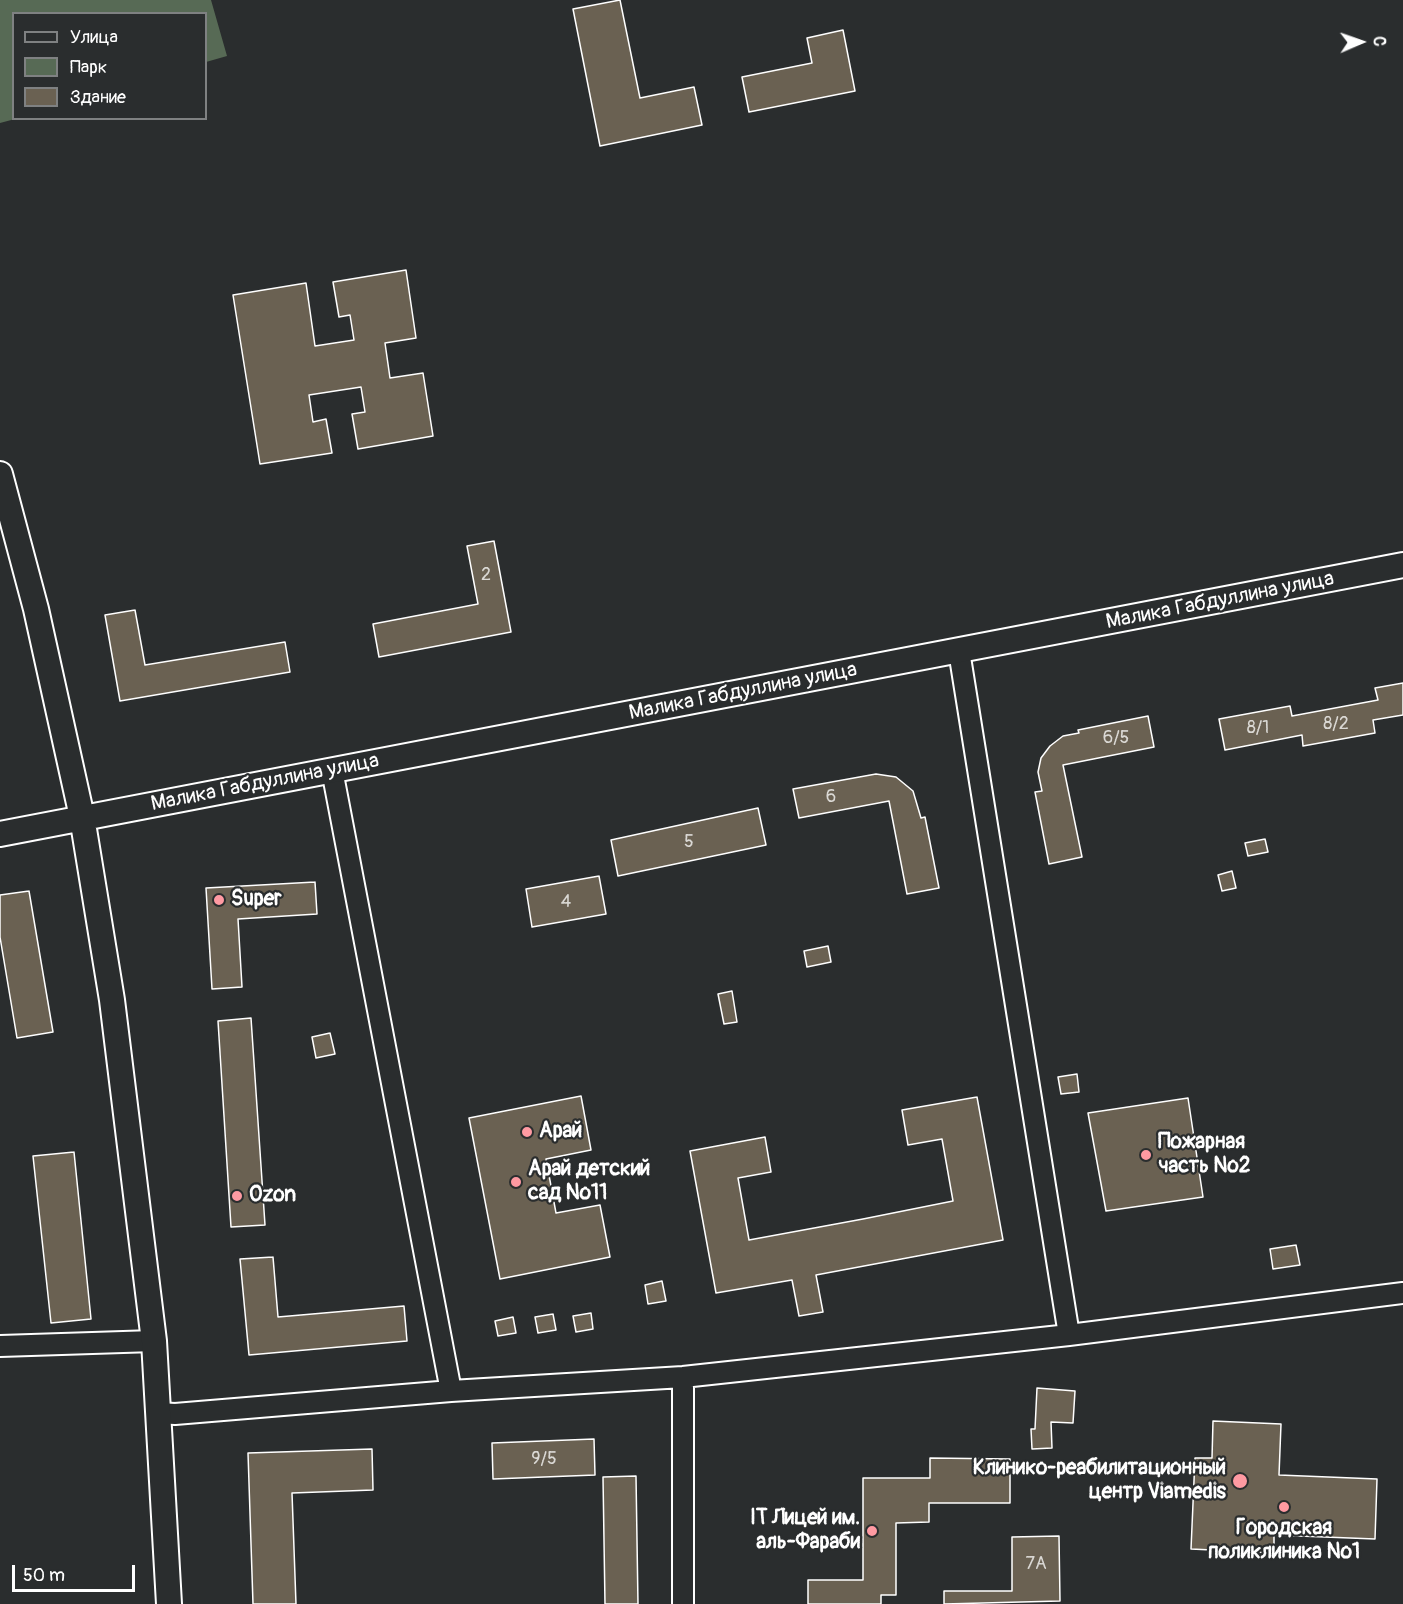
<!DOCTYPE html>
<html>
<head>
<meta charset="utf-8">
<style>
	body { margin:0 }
	#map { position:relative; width:1403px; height:1604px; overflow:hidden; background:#2a2d2e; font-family:Pangolin,sans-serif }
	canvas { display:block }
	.legend { position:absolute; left:12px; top:12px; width:195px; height:108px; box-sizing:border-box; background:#2a2d2e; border:2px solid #7f8182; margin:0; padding:8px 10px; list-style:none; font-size:18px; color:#fff }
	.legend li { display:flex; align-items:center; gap:12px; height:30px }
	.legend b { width:30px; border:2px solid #7f8182 }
	.north { position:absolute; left:1331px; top:12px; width:60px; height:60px; -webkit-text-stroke:4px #2a2d2e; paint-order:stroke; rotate:88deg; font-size:16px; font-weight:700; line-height:24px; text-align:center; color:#fff }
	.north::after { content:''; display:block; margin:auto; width:21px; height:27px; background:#fff; clip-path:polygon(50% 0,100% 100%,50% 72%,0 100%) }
	.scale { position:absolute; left:12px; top:1565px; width:123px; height:27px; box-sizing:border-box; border:3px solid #fff; border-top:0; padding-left:8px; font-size:18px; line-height:21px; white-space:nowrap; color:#fff; -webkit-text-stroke:4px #2a2d2e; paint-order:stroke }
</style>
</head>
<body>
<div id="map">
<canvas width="1403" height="1604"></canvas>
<ul class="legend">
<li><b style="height:8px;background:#2a2d2e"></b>Улица</li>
<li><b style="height:16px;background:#576a55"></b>Парк</li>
<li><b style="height:16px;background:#6a6152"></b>Здание</li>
</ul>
<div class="north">С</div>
<div class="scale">50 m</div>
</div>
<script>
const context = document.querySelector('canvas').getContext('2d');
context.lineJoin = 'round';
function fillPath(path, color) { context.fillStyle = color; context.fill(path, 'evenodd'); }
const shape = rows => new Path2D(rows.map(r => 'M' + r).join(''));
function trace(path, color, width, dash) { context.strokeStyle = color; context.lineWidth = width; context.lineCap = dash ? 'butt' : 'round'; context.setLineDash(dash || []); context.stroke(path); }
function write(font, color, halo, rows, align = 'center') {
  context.font = font + ' Pangolin,sans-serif'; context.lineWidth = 4.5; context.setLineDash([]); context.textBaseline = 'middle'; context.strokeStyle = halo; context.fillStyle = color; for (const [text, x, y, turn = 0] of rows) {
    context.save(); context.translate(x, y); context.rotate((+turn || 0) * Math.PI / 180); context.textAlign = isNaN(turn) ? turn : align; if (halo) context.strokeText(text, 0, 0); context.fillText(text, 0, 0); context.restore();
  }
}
const green = shape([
	[0,0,211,0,227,56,206,62,206,14,14,14,15,119,0,123]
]);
const building = shape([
	[620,0,640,98,694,87,702,125,600,146,573,9,620,0],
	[843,30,855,91,749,112,742,77,812,63,807,38,843,30],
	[406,270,416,338,385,343,390,378,423,373,433,436,358,449,352,414,365,412,361,387,309,395,313,422,326,419,332,453,260,464,233,295,306,283,315,346,354,340,350,315,339,317,333,282,406,270],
	[494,541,511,632,379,657,373,624,478,604,467,546,494,541],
	[135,610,145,665,285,642,290,672,120,701,105,615,135,610],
	[1403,683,1403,715,1373,720,1375,733,1303,746,1302,735,1225,750,1219,719,1290,706,1292,716,1378,700,1375,688,1403,683],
	[1148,716,1154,747,1063,765,1082,857,1049,864,1035,792,1042,791,1038,772,1041,758,1050,746,1063,736,1079,733,1078,730,1148,716],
	[876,774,896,777,913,791,921,818,925,817,939,888,907,894,889,801,799,818,793,789,876,774],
	[758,808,766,845,618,876,611,840,758,808],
	[1265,839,1268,852,1248,856,1245,843,1265,839],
	[1232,871,1236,888,1222,891,1218,875,1232,871],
	[599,876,606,914,532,927,526,889,599,876],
	[315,882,317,914,238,919,242,987,212,989,206,888,315,882],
	[29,891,53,1032,17,1038,0,937,0,895,29,891],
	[828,946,831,962,807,967,804,951,828,946],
	[732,991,737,1022,724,1024,718,994,732,991],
	[251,1018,265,1225,231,1227,218,1021,251,1018],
	[330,1033,335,1054,316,1058,312,1037,330,1033],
	[1077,1074,1079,1092,1061,1094,1058,1077,1077,1074],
	[581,1096,591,1150,546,1159,556,1213,600,1205,610,1257,500,1279,469,1118,581,1096],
	[977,1097,1003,1240,816,1275,823,1312,799,1316,792,1280,716,1293,690,1151,765,1137,771,1172,738,1178,749,1240,863,1219,953,1201,942,1139,908,1145,902,1110,977,1097],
	[1188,1098,1203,1197,1106,1211,1088,1113,1188,1098],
	[74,1152,91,1319,51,1323,33,1156,74,1152],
	[1296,1245,1300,1265,1273,1269,1270,1249,1296,1245],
	[273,1257,278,1317,404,1306,407,1341,249,1355,240,1259,273,1257],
	[662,1281,666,1301,648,1304,645,1285,662,1281],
	[591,1313,593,1329,576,1332,573,1316,591,1313],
	[553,1314,556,1330,538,1333,535,1317,553,1314],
	[513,1317,516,1333,498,1336,495,1321,513,1317],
	[1037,1388,1075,1391,1073,1423,1051,1422,1052,1448,1032,1449,1031,1429,1035,1429,1037,1388],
	[1213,1421,1281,1424,1279,1475,1377,1479,1375,1539,1274,1535,1274,1553,1191,1549,1195,1458,1212,1458,1213,1421],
	[594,1439,595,1475,493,1479,492,1443,594,1439],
	[372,1449,373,1490,292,1493,296,1604,253,1604,248,1453,372,1449],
	[930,1458,1010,1459,1010,1503,929,1503,929,1522,896,1523,896,1595,881,1595,881,1604,808,1604,808,1580,863,1580,863,1478,930,1478,930,1458],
	[636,1476,638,1604,605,1604,603,1477,636,1476],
	[1059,1536,1060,1601,944,1604,944,1591,1012,1591,1012,1537,1059,1536]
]);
const minor = shape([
	[959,651,1069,1335],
	[332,770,451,1391],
	[0,1346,154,1341],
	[683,1377,683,1604],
	[158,1413,175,1414,451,1391,683,1377,1069,1335,1403,1293]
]);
const tertiary = shape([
	[0,474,36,609,82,817,112,1000,154,1341,169,1604],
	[0,834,1403,565]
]);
const markers = [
	[219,900,6,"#ff9aa2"],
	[527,1132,6,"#ff9aa2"],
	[1146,1155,6,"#ff9aa2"],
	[516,1182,6,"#ff9aa2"],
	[237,1196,6,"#ff9aa2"],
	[1240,1481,8,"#ff9aa2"],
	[1284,1507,6,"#ff9aa2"],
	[872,1531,6,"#ff9aa2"]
];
const numberNames = [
	["2",486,575],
	["8/2",1336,724],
	["8/1",1258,728],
	["6/5",1116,738],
	["6",831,797],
	["5",689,842],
	["4",566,902],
	["9/5",544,1459],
	["7А",1036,1564]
];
const streetNames = [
	["Малика Габдуллина улица",1220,601,-11],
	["Малика Габдуллина улица",743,692,-11],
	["Малика Габдуллина улица",265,783,-11]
];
const poiNames = [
	["Super",231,900],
	["Арай",539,1132],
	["Пожарная",1158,1143],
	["часть №2",1158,1167],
	["Арай детский",528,1170],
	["сад №11",528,1194],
	["Ozon",249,1196],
	["Клинико-реабилитационный",1226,1469,"right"],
	["центр Viamedis",1226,1493,"right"],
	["IT Лицей им.",860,1519,"right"],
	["аль-Фараби",860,1543,"right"],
	["Городская",1284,1529,"center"],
	["поликлиника №1",1284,1553,"center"]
];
fillPath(green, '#576a55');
fillPath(building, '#6a6152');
trace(building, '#fff', 1.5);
trace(minor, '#fff', 24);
trace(tertiary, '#fff', 28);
trace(minor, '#2a2d2e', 20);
trace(tertiary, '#2a2d2e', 24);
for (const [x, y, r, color] of markers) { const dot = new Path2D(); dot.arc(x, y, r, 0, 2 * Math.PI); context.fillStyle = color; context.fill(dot); trace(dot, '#2a2d2e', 2); }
write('18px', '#dad8d4', null, numberNames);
write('21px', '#fff', '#2a2d2e', streetNames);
write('bold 21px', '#fff', '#2a2d2e', poiNames, 'left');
</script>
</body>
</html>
